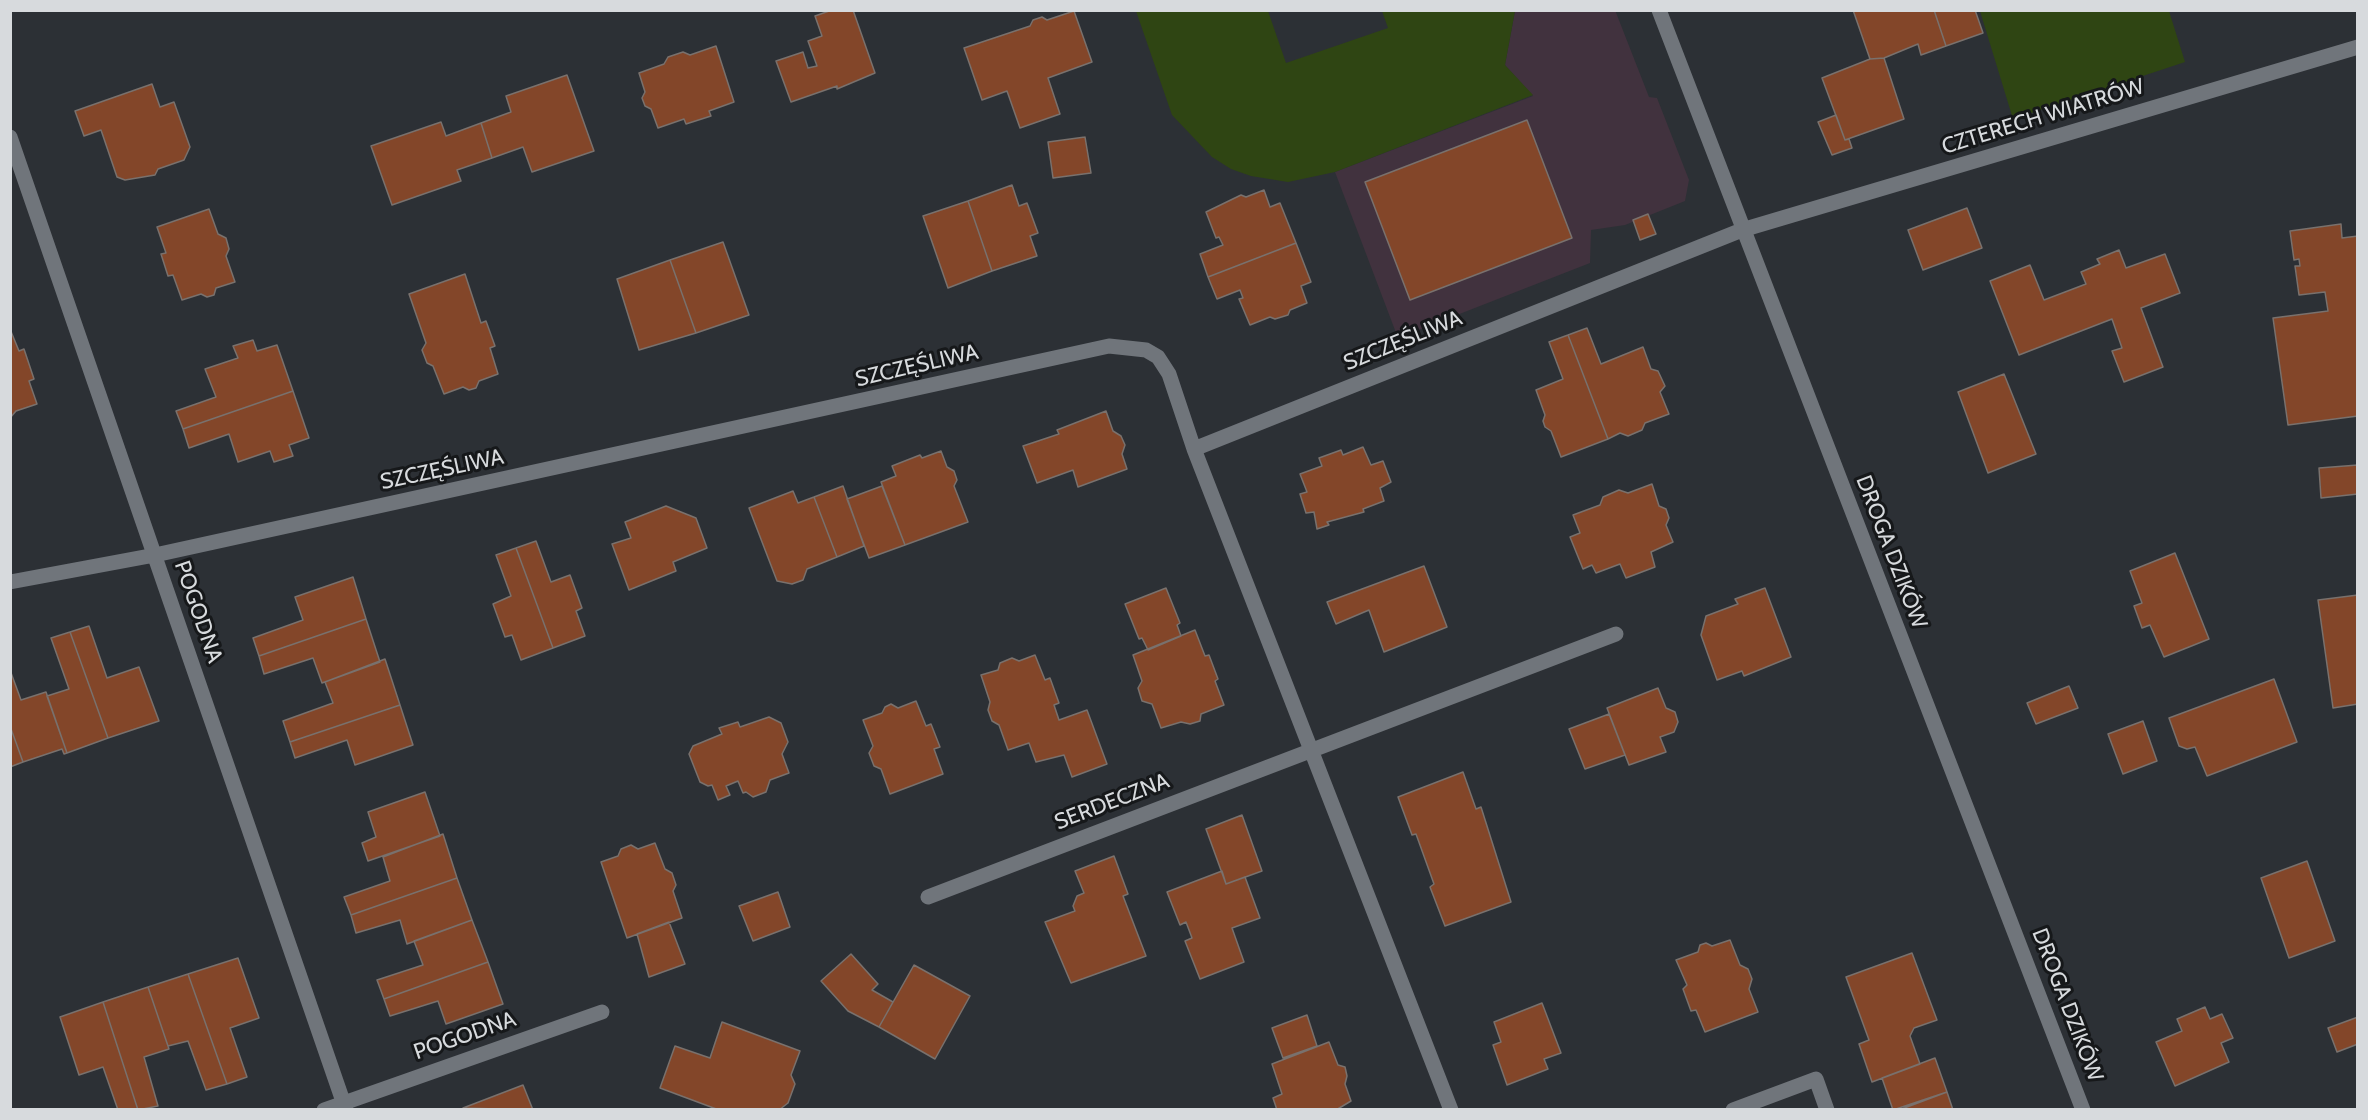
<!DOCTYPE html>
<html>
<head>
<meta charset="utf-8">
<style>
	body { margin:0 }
	#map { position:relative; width:2368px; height:1120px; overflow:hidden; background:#2c3035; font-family:Cabin,sans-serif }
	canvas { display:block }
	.frame { position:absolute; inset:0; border:12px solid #d7dadd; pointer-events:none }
</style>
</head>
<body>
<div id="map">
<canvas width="2368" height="1120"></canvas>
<div class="frame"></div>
</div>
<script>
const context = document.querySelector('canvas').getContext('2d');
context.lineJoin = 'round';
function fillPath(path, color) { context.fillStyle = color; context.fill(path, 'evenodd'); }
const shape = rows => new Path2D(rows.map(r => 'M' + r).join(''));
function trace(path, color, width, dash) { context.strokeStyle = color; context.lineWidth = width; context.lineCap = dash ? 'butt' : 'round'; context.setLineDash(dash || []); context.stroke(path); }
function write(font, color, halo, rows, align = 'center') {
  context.font = font + ' Cabin,sans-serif'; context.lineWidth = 6; context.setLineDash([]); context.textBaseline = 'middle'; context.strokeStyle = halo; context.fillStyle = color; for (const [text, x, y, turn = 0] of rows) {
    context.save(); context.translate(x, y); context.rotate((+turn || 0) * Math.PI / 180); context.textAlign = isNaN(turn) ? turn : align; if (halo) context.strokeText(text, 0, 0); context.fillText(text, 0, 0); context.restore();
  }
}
const commercial = shape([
	[1615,10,1649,97,1657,98,1689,180,1685,201,1625,225,1591,230,1590,263,1398,338,1335,172,1533,96,1505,65,1515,11]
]);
const green = shape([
	[1136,11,1268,11,1286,63,1388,28,1382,11,1515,11,1505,65,1533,95,1335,172,1288,182,1251,176,1231,169,1212,157,1172,115],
	[1980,11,2169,11,2185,62,2013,119]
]);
const building = shape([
	[832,10,853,10,875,73,837,89,837,86,791,102,776,61,803,52,808,68,817,66,808,41,822,36,815,16,832,10],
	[1853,10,1934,10,1946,46,1921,55,1918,44,1884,58,1870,59,1853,10],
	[1934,10,1975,10,1983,33,1946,46,1934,10],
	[1074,11,1092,62,1048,78,1060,114,1020,128,1007,91,982,100,964,48,1030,26,1033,20,1042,17,1047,20,1074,11],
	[716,46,734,102,709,111,711,116,686,124,684,119,658,128,651,109,645,106,642,98,645,92,639,73,664,64,668,57,683,52,690,55,716,46],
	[1884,58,1904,119,1845,140,1822,78,1870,59,1884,58],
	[567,75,594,151,532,172,523,147,492,158,481,123,511,112,506,96,567,75],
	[152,84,160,107,174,102,190,147,184,160,158,169,155,175,125,180,117,177,101,130,84,136,75,111,152,84],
	[1836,115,1845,140,1849,139,1852,148,1832,155,1818,122,1836,115],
	[1527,120,1572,238,1410,300,1365,182,1527,120],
	[441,122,446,136,481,123,492,158,457,170,461,181,392,205,371,146,441,122],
	[1085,137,1091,173,1053,178,1048,142,1085,137],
	[1012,185,1019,206,1027,203,1038,233,1030,236,1037,256,992,271,968,201,1012,185],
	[1264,190,1270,207,1280,203,1296,243,1208,277,1200,254,1223,245,1219,237,1216,238,1206,212,1241,195,1246,197,1264,190],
	[968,201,992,271,948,288,923,216,968,201],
	[1967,208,1982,248,1923,270,1908,230,1967,208],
	[209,209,218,234,226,238,229,249,226,256,235,282,216,288,214,295,207,297,201,294,182,300,173,275,168,276,161,254,166,253,157,227,209,209],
	[1648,214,1656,234,1640,240,1633,220,1648,214],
	[2341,224,2342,238,2358,236,2358,416,2288,425,2273,318,2328,311,2325,292,2299,295,2295,266,2300,266,2299,259,2294,260,2290,231,2341,224],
	[723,242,749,315,696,333,670,260,723,242],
	[1296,243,1311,282,1301,286,1307,303,1290,310,1288,315,1275,319,1270,317,1250,325,1239,299,1243,298,1240,290,1217,299,1208,277,1296,243],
	[2119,250,2126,268,2165,254,2180,293,2141,308,2163,367,2124,382,2112,351,2122,348,2112,319,2019,355,1990,281,2030,265,2044,300,2086,284,2081,272,2100,264,2097,259,2119,250],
	[670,260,696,333,639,350,617,279,670,260],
	[465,274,481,323,486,321,495,346,490,348,498,374,479,381,476,388,469,390,463,387,444,394,433,366,427,363,422,350,426,343,409,294,465,274],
	[1587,328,1601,364,1643,347,1651,369,1658,371,1665,386,1660,392,1669,414,1645,423,1642,430,1628,436,1620,433,1608,439,1568,335,1587,328],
	[10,329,19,351,24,349,34,379,29,381,37,404,16,411,10,418,10,329],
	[1568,335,1608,439,1561,457,1551,431,1545,427,1543,421,1545,415,1536,390,1563,379,1549,342,1568,335],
	[253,340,257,351,277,345,293,391,183,429,176,411,216,397,205,369,238,358,233,346,253,340],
	[2004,374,2036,454,1988,473,1958,392,2004,374],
	[293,391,309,438,289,445,293,456,274,462,270,451,238,462,229,434,189,448,183,429,293,391],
	[1106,411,1113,431,1121,436,1125,445,1122,454,1127,469,1078,487,1073,470,1037,483,1023,446,1059,434,1057,430,1106,411],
	[1363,447,1371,465,1383,461,1391,482,1380,488,1384,501,1363,509,1364,512,1327,522,1329,525,1317,529,1314,512,1306,513,1300,494,1307,492,1300,474,1322,466,1319,458,1341,450,1343,455,1363,447],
	[941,451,947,467,954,471,957,480,954,486,968,522,905,545,881,482,896,476,892,466,920,455,922,458,941,451],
	[2358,465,2358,494,2321,498,2319,468,2358,465],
	[1652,484,1659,506,1666,509,1669,518,1666,525,1673,542,1651,552,1655,567,1626,578,1620,564,1596,573,1592,565,1583,569,1570,537,1580,533,1573,515,1600,505,1603,497,1619,490,1628,493,1652,484],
	[843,486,864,546,837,557,814,497,843,486],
	[882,486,905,545,869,558,847,499,882,486],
	[793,491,798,503,814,497,837,557,807,569,803,580,792,584,777,581,749,508,793,491],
	[666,506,696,518,707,548,673,562,676,571,629,590,612,544,631,538,625,522,666,506],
	[536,541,551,582,570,575,582,608,576,611,585,636,553,648,516,548,536,541],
	[516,548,553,648,521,660,512,635,505,637,493,604,511,596,496,555,516,548],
	[2175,553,2209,639,2164,657,2150,625,2142,628,2134,606,2142,603,2130,571,2175,553],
	[1424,566,1447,627,1384,652,1369,610,1336,624,1327,602,1424,566],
	[353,577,366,619,259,656,253,638,303,620,295,597,353,577],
	[1166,588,1180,623,1177,625,1181,636,1148,650,1142,638,1139,639,1125,604,1166,588],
	[1765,588,1791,657,1744,676,1742,671,1717,680,1701,635,1706,616,1738,604,1735,599,1765,588],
	[2358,595,2358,704,2333,708,2318,600,2358,595],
	[366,619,380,662,322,683,313,658,264,674,259,656,366,619],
	[89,626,107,678,139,667,159,721,108,738,70,632,89,626],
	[1195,630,1205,656,1209,655,1218,679,1215,681,1224,705,1201,714,1200,721,1190,724,1181,722,1161,728,1152,704,1142,701,1138,688,1142,681,1133,655,1195,630],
	[70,632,108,738,67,753,47,696,69,689,51,638,70,632],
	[1035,655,1045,680,1050,678,1059,703,1054,705,1059,720,1087,710,1107,764,1072,777,1064,755,1036,762,1029,743,1008,750,999,725,992,721,988,710,990,702,981,675,998,670,1000,663,1012,658,1019,661,1035,655],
	[385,659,400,705,290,742,283,721,333,703,325,682,385,659],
	[10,670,21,700,46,692,67,753,64,754,62,749,23,762,10,726,10,670],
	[2274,679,2297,742,2207,776,2195,747,2187,749,2179,746,2169,718,2274,679],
	[2069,686,2078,708,2036,724,2027,703,2069,686],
	[1658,688,1666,708,1675,712,1678,722,1674,732,1660,737,1666,752,1629,765,1607,708,1658,688],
	[916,701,926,726,931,724,940,747,934,749,943,774,890,794,881,769,874,766,869,753,873,746,863,720,882,713,885,707,891,704,898,708,916,701],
	[400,705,413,745,355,765,347,740,295,758,290,742,400,705],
	[1609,714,1625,755,1585,769,1569,729,1609,714],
	[769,717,781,723,788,742,782,754,789,773,770,780,766,792,753,797,746,792,743,793,738,781,726,786,730,795,718,800,712,785,708,786,700,782,689,754,693,746,722,734,719,728,738,722,740,727,769,717],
	[2143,721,2157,761,2123,774,2108,734,2143,721],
	[10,726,23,762,10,767,10,726],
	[1463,772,1476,809,1481,807,1511,902,1445,926,1430,887,1434,884,1416,834,1412,835,1398,797,1463,772],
	[425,792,440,836,368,861,362,843,376,837,368,812,425,792],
	[1242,815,1262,871,1226,884,1206,829,1242,815],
	[443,834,457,878,351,915,344,897,390,881,383,857,443,834],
	[655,843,665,869,672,873,676,885,673,891,682,918,627,938,601,862,618,856,621,849,631,845,638,849,655,843],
	[1114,856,1128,894,1123,896,1146,956,1071,983,1045,922,1075,911,1073,906,1077,896,1084,893,1075,871,1114,856],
	[2307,861,2335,941,2289,958,2261,878,2307,861],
	[1222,871,1226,884,1245,877,1260,918,1232,928,1244,962,1200,979,1185,941,1192,938,1186,922,1180,925,1167,892,1222,871],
	[457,878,472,920,407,944,400,920,356,933,351,915,457,878],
	[778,892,790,927,753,941,739,906,778,892],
	[472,920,488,962,384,999,377,980,423,965,414,941,472,920],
	[669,922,685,964,649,977,637,934,669,922],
	[1730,940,1740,965,1748,969,1752,979,1749,989,1758,1012,1705,1032,1696,1010,1691,1011,1683,989,1687,985,1676,960,1698,952,1700,945,1706,943,1712,946,1730,940],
	[1912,953,1937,1020,1914,1028,1910,1036,1920,1064,1872,1082,1859,1044,1869,1040,1846,977,1912,953],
	[851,954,878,984,872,990,893,1002,879,1027,848,1011,821,981,851,954],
	[238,958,259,1018,230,1028,247,1077,227,1084,188,974,238,958],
	[488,962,503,1004,446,1024,438,1001,390,1016,384,999,488,962],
	[914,965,970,996,935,1059,879,1027,914,965],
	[188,974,227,1084,206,1090,188,1041,168,1046,148,987,188,974],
	[148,987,169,1049,144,1057,158,1106,138,1110,103,1002,148,987],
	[103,1002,138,1110,118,1110,103,1067,79,1075,60,1017,103,1002],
	[1542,1003,1561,1053,1544,1059,1548,1069,1507,1085,1493,1045,1501,1042,1494,1022,1542,1003],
	[2205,1007,2210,1019,2222,1014,2233,1038,2221,1043,2229,1062,2175,1086,2156,1042,2182,1031,2177,1019,2205,1007],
	[1307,1015,1317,1046,1283,1058,1272,1028,1307,1015],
	[2358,1017,2358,1044,2337,1052,2328,1028,2358,1017],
	[722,1022,800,1051,791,1075,795,1084,788,1103,779,1110,719,1110,660,1088,675,1046,710,1058,722,1022],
	[1329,1042,1338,1065,1345,1067,1347,1076,1345,1084,1351,1101,1336,1110,1277,1110,1273,1098,1282,1094,1272,1064,1329,1042],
	[1935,1058,1947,1092,1893,1110,1882,1078,1935,1058],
	[523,1085,533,1110,463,1108,523,1085],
	[1947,1092,1953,1110,1899,1110,1947,1092]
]);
const minor = shape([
	[1659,10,2083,1110],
	[10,137,346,1110],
	[1194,449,1742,230,2358,47],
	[10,582,155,555,1109,346,1146,350,1158,357,1169,374,1194,449,1451,1110],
	[928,897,1616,634],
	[324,1110,602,1012],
	[1733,1110,1816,1079,1827,1110]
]);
const streetNames = [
	["CZTERECH WIATRÓW",2043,117,-17],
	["SZCZĘŚLIWA",1403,341,-22],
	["SZCZĘŚLIWA",917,366,-13],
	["SZCZĘŚLIWA",442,470,-12],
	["DROGA DZIKÓW",1891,552,69],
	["POGODNA",198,612,71],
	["SERDECZNA",1112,802,-21],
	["DROGA DZIKÓW",2067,1005,69],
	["POGODNA",465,1036,-19]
];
fillPath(commercial, '#41323e');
fillPath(green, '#2f4513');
fillPath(building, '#834629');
trace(building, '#79716d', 1.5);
trace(minor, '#70757b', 15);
write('22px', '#d7dadd', '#16181a', streetNames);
</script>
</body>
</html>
